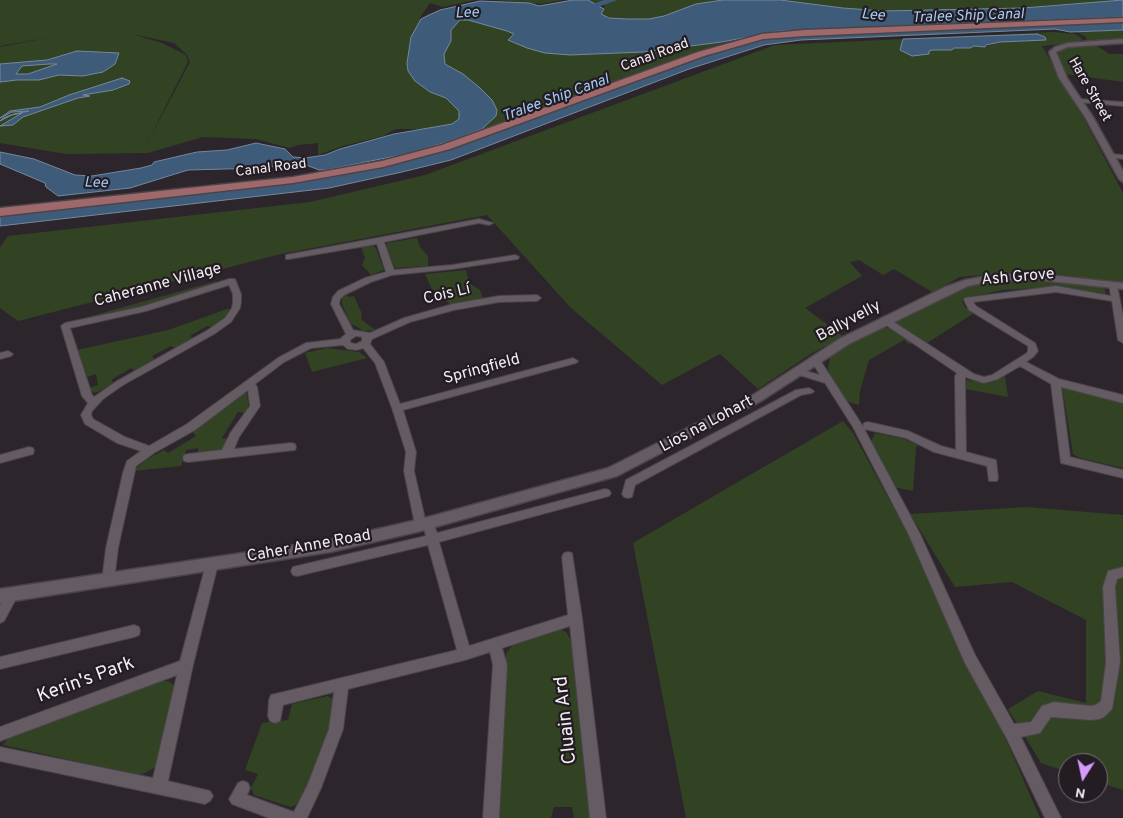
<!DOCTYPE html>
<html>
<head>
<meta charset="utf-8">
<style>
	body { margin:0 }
	#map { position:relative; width:1123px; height:818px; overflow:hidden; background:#2d252c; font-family:Overpass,sans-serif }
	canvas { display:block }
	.north { position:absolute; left:1058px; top:753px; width:50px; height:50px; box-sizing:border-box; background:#231c22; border:1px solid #767075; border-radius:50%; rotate:190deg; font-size:14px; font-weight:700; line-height:20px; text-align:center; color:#f2edf2 }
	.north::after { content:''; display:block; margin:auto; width:18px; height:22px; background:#d59bfa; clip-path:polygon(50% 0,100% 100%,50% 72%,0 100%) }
</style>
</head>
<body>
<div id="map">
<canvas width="1123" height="818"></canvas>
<div class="north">N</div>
</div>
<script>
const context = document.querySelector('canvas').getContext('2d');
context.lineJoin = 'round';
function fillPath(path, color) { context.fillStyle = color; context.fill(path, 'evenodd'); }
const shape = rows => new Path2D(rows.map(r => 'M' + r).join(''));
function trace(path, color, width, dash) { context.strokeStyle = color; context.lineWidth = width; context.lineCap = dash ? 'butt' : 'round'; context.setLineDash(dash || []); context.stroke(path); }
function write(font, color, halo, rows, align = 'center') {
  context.font = font + ' Overpass,sans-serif'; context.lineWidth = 4.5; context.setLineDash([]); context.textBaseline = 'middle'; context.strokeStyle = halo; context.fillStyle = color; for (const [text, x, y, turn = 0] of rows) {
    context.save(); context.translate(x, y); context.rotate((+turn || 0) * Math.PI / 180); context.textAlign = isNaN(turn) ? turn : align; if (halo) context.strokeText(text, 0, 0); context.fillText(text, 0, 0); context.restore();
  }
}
const green = shape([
	[0,0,475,0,443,7,430,3,419,19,421,19,428,14,440,10,480,1,526,2,492,0,563,0,541,4,531,3,539,6,573,0,767,0,724,7,680,30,652,40,636,43,597,41,557,31,547,25,560,19,580,15,599,6,604,9,605,1,539,23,527,19,478,9,443,12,431,17,429,19,441,21,454,14,479,13,518,21,570,41,613,48,633,48,670,42,730,15,754,8,774,6,811,9,884,22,920,25,780,31,706,44,726,42,642,71,483,129,396,129,383,136,343,146,318,155,318,143,298,145,289,148,256,139,203,137,148,153,66,154,0,143,0,47,52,37,0,46],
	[132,34,174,43,187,55,190,62,143,151,188,62,186,55,162,43],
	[780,0,1123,0,1123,8,1085,7,1079,3,1023,8,869,14,854,9],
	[1123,30,1123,38,1086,42,1086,37,1077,32],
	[1054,32,1075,34,1083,39,1078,42,1042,46,1084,119,1123,193,1123,283,1048,273,1013,272,960,277,932,292,894,269,883,275,859,260,850,262,862,276,805,308,844,337,812,353,758,389,720,354,662,385,570,307,487,215,281,254,18,321,0,308,0,247,8,236,310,202,425,175,775,45],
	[1037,34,1046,40,1000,42,985,47,974,46,969,48,954,48,952,50,933,50,928,51,929,54,918,54,903,39],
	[1093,44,1110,54,1123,54,1123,82,1065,74,1056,55,1066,47],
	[417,238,420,247,428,256,428,266,395,268,386,247,387,243],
	[373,246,376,248,384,270,371,275,362,265,365,258,361,247],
	[466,270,469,283,480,290,483,299,451,305,432,289,425,274],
	[1018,279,1041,279,1089,285,1105,289,1106,295,1055,287,1003,290,966,298,962,301,965,307,974,313,927,343,893,323,959,290,982,282],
	[217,281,212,285,158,303,84,318],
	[347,295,349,297,354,296,362,314,361,319,375,330,364,331,350,323,342,304,342,298],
	[230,308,226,316,216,324,211,327,207,326,190,336,194,338,176,349,171,346,152,356,155,360,135,371,131,368,111,380,114,383,100,391,94,393,89,388,98,385,96,374,87,377,77,350,168,330],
	[883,327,897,330,915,342,909,344,904,340,869,360,860,391,859,405,846,401,830,377,828,368,831,352],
	[327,348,359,352,367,358,312,372,305,353],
	[1005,376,1008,397,965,389,965,380,993,382],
	[1062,386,1123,401,1123,468,1080,458,1073,454],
	[243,393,247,393,249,411,246,413,238,412,222,438,229,439,219,452,198,454,198,448,186,450,181,466,133,471,146,460,164,450,168,453,196,436,193,432],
	[843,421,853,433,922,560,961,656,992,707,1040,818,686,818,633,543],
	[875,433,904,439,918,445,916,447,913,491,894,487,870,443],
	[1027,507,1123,515,1123,790,1098,782,1098,763,1068,763,1068,772,1041,763,1008,709,1038,691,1086,703,1086,620,1012,582,955,587,910,514],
	[556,628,566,632,572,642,592,818,574,818,572,807,554,807,551,818,500,818,506,654,514,643],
	[161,681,168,681,175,686,157,766,143,774,134,774,3,745,9,737],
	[328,696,333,699,330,728,321,756,298,804,291,807,284,805,254,795,251,788,258,774,245,770,262,723,288,720,292,704]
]);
const water = shape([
	[573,0,588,0,604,9,601,14,609,18,628,19,649,19,664,16,696,4,723,0,780,0,843,8,883,11,1023,8,1123,0,1123,17,780,31,722,42,643,52,570,55,545,53,527,48,508,40,514,34,507,31,468,20,460,20,451,30,451,41,444,54,445,64,463,74,479,87,492,100,497,110,496,116,482,129,447,142,406,154,326,170,319,170,301,163,262,168,188,170,130,188,58,196,46,187,45,183,0,164,0,152,34,159,75,175,92,176,141,168,152,165,154,162,197,152,227,150,256,143,285,149,293,157,305,158,325,155,340,149,394,134,452,124,459,119,459,111,446,98,430,92,415,81,408,71,407,63,411,37,421,19,440,10,480,1,529,3,539,6,573,0],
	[1123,21,1123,30,1070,32,1055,29,801,40,764,45,689,69,451,160,402,172,329,188,0,226,0,216,332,177,379,167,448,149,672,67,732,46,768,37,1123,21],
	[1037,34,1045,37,1046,40,1000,42,986,45,985,47,974,46,970,48,954,48,952,50,933,50,929,51,929,54,912,56,900,50,903,39,1037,34],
	[77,51,119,53,115,64,103,72,83,76,59,75,39,80,17,80,0,82,0,64,47,60,77,51],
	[49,64,57,64,28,74,16,74,22,66,49,64],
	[122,78,130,81,129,84,113,90,83,95,90,96,78,98,23,117,13,125,0,126,22,113,12,115,0,121,3,118,14,114,29,111,12,112,0,118,10,111,40,107,69,95,122,78]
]);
const river = shape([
	[604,0,617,0,577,15,574,16,569,13,604,0]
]);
const minor = shape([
	[1079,99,1123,102,1123,106,1077,102,1076,101,1079,99],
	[1111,154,1123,155,1123,159,1109,157,1108,156,1111,154],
	[479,219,493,223,489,225,479,223,384,242,394,270,452,265,515,255,519,257,518,259,452,269,392,275,371,282,344,295,340,299,339,304,353,330,370,333,404,318,453,304,499,296,537,295,541,298,537,301,499,302,454,310,410,322,372,339,370,344,384,362,400,404,573,358,578,361,576,363,403,410,416,452,414,471,425,519,432,520,437,533,605,489,609,490,611,493,609,496,605,497,439,542,469,646,568,615,562,557,564,553,568,552,572,553,582,618,606,818,590,818,570,626,502,648,507,665,499,818,483,818,493,665,490,652,465,660,348,689,343,729,321,788,307,818,269,818,232,804,229,799,232,794,238,783,243,781,248,783,250,788,247,795,294,812,308,784,329,729,334,692,283,705,280,721,275,723,270,721,268,716,269,700,271,695,457,650,428,545,297,576,293,575,291,571,293,567,297,566,426,536,424,529,417,528,415,525,404,471,406,452,392,408,375,363,363,348,357,350,348,349,343,345,311,348,284,362,255,384,257,387,260,406,239,437,234,449,291,443,295,444,296,447,295,450,188,462,184,461,183,458,184,455,188,454,222,450,231,432,250,406,248,390,195,430,154,453,136,466,118,548,114,581,112,585,108,586,104,585,102,581,106,548,123,473,127,461,141,451,117,443,85,424,81,415,88,403,82,396,61,326,65,323,141,307,229,279,235,279,241,294,241,302,240,308,231,322,214,334,123,385,103,399,92,411,91,415,93,419,125,437,149,446,187,424,278,358,306,343,340,339,346,334,331,304,333,297,338,291,365,278,386,272,377,244,289,259,286,259,286,255,479,219],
	[229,285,233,294,233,302,232,308,225,318,208,330,117,381,94,397,92,395,70,328,146,311,229,285],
	[356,336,362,337,362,341,356,344,351,343,350,340,356,336],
	[1113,282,1117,285,1123,316,1123,343,1118,340,1112,301,1056,292,973,302,976,306,1035,343,1038,351,1033,357,1026,362,1059,379,1123,395,1123,403,1061,387,1070,457,1123,470,1123,478,1061,463,1051,384,1020,366,998,379,984,383,965,377,966,452,996,460,998,478,997,481,989,481,987,466,934,452,906,438,864,429,863,426,864,423,868,422,908,431,941,446,956,450,955,376,957,373,883,323,882,321,883,319,889,319,974,374,984,377,992,375,1027,353,1028,351,1028,346,969,310,964,300,965,298,1056,286,1111,296,1109,285,1113,282],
	[8,351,13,354,11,356,0,359,0,353,8,351],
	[815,356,818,357,862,425,920,534,975,655,1014,724,1031,722,1042,706,1054,702,1091,706,1096,705,1101,701,1106,662,1103,587,1108,571,1123,567,1123,577,1117,579,1115,587,1120,662,1112,709,1104,717,1099,719,1091,720,1051,717,1040,733,1021,737,1061,818,1045,818,1006,737,965,663,909,535,853,427,825,383,796,374,794,372,799,369,820,375,810,359,815,356],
	[809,388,814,391,812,393,801,395,635,485,632,497,628,498,624,497,622,494,626,480,796,390,809,388],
	[29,447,33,448,34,451,33,454,0,463,0,455,29,447],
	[212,559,216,560,218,564,193,665,168,781,210,791,213,796,210,801,205,804,0,761,0,747,153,778,177,675,0,741,0,727,180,661,206,564,208,560,212,559],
	[12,589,16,591,18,595,4,621,0,623,0,605,8,591,12,589],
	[134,625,139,627,140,631,139,635,134,637,0,669,0,657,134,625]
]);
const tertiary = shape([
	[1123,39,1123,43,1068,47,1056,52,1067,78,1093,117,1123,171,1123,182,1119,179,1085,117,1059,78,1049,52,1055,47,1068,43,1123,39],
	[997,274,1039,274,1123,283,1123,289,1039,280,997,280,968,286,849,344,761,401,617,476,421,531,330,552,0,603,0,589,330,540,421,519,608,468,753,395,841,338,945,287,965,280,997,274]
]);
const primary = shape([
	[1123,18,1123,22,805,36,763,39,704,56,450,149,383,167,293,183,0,216,0,208,293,177,382,161,442,145,698,52,762,34,805,30,1123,18]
]);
const farStreetnames = [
	["Canal Road",655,56,-20],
	["Hare Street",1089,90,60],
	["Canal Road",271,169,-7]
];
const farWaternames = [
	["Lee",467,14,-2],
	["Lee",873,16,5],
	["Tralee Ship Canal",968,17,-2],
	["Tralee Ship Canal",556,99,-20],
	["Lee",96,184,2]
];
const streetNames = [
	["Ash Grove",1018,278,-5],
	["Caheranne Village",158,286,-15],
	["Cois Lí",447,295,-13],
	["Ballyvelly",849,322,-28],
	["Springfield",482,370,-15],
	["Lios na Lohart",707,425,-28],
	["Caher Anne Road",309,547,-10]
];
const nearStreetnames = [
	["Kerin's Park",86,681,-20],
	["Cluain Ard",567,720,-96]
];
fillPath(green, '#324324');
fillPath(water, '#3e5c79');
trace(water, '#74889d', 1);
fillPath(river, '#3e5c79');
trace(minor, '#4a4449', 2);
trace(tertiary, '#4a4449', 3);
trace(primary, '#4a4449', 3);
fillPath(minor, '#645b63');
fillPath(tertiary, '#645b63');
fillPath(primary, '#9f696b');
write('14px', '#f2edf2', '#231c22', farStreetnames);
write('italic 15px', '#a3ccf5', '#231c22', farWaternames);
write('16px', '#f2edf2', '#231c22', streetNames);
write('19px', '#f2edf2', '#231c22', nearStreetnames);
</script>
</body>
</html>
